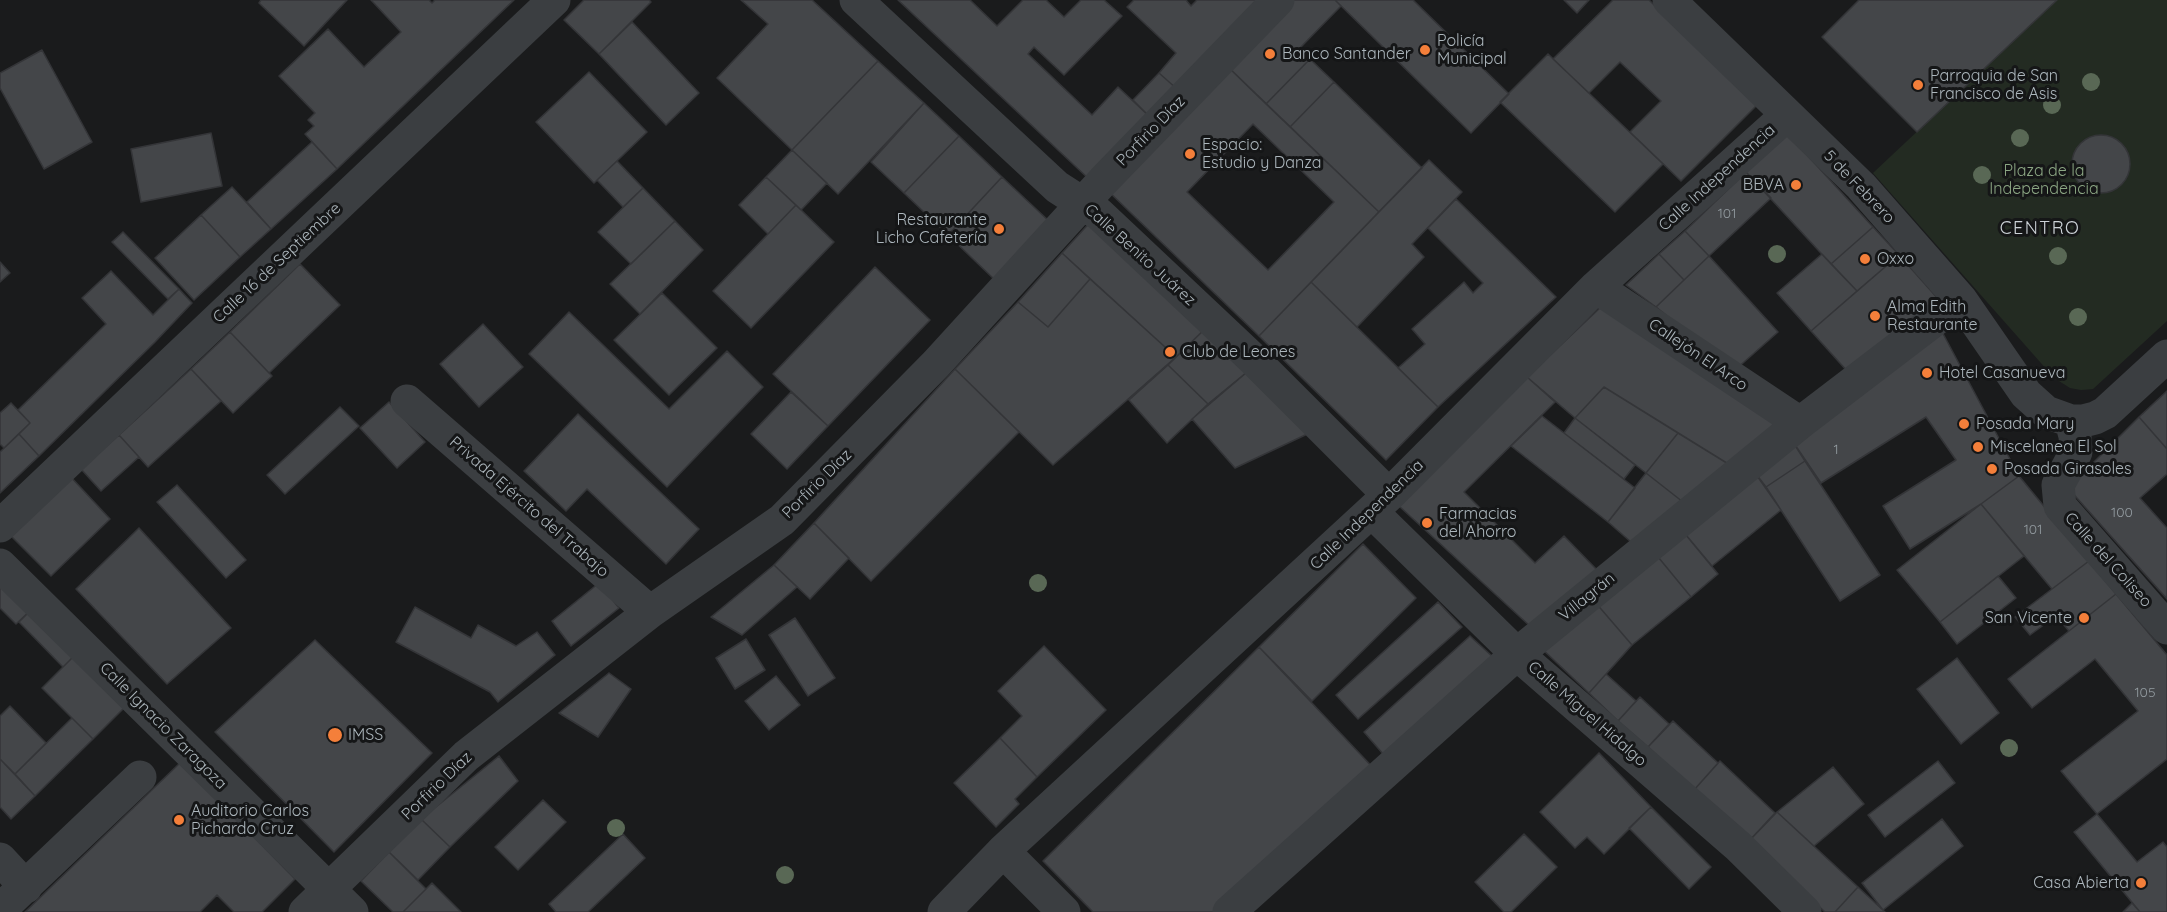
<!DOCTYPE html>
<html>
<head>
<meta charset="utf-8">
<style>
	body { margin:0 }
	canvas { display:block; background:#1a1b1c }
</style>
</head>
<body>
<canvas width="2167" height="912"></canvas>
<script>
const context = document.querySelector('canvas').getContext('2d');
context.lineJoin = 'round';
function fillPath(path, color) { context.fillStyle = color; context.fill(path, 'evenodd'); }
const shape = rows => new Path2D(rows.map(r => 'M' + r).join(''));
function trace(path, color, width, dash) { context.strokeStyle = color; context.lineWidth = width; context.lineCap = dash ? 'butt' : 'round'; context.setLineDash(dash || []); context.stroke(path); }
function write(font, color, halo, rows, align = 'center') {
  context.font = font + ' Quicksand,sans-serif'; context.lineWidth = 6; context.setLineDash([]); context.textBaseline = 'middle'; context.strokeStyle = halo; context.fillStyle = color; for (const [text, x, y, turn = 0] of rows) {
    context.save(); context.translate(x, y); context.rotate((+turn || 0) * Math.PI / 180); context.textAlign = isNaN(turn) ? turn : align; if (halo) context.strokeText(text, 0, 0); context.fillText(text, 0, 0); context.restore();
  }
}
const green = shape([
	[2057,0,2167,0,2167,321,2093,389,2081,390,2070,388,2059,381,2048,371,1873,173]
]);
const building = shape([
	[261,0,347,0,304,46,259,3,261,0],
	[371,0,429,0,432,3,435,0,514,0,337,169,305,134,314,126,308,120,315,113,279,76,328,29,364,67,401,32,371,0],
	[584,0,649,0,651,2,599,54,564,20,584,0],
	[741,0,812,0,878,61,792,150,717,78,768,24,741,0],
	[898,0,970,0,997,26,1023,0,1046,0,1064,17,1081,0,1104,0,1122,16,1064,75,1034,47,1028,54,1092,115,1118,87,1150,117,1090,180,898,0],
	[1134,0,1186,0,1191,6,1197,0,1261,0,1177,89,1159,73,1176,53,1127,7,1134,0],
	[1287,0,1335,0,1341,6,1299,49,1310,59,1266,104,1225,64,1287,0],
	[1335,0,1413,0,1509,94,1471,133,1335,0],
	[1564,0,1589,0,1577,13,1564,0],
	[1613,0,1649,0,1757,105,1681,181,1630,132,1661,101,1620,62,1589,93,1553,59,1613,0],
	[1859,0,2057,0,1917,132,1822,37,1859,0],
	[632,22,699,93,666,125,599,54,632,22],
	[42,50,92,142,44,169,0,88,0,73,42,50],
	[1548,54,1663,164,1615,212,1500,102,1548,54],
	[1310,59,1334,82,1290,127,1266,104,1310,59],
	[878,61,924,103,838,194,792,150,878,61],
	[1225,64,1379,212,1259,336,1106,189,1225,64],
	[1253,124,1334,202,1268,270,1187,192,1253,124],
	[589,72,647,132,594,183,536,122,589,72],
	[1159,73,1177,89,1150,117,1133,100,1159,73],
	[1334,82,1422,168,1379,212,1290,127,1334,82],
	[924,103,959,136,904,193,871,162,924,103],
	[1786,132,1873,227,1831,264,1746,172,1786,132],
	[211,133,222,186,141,202,131,149,211,133],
	'2072 164a29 29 0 1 1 58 0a29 29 0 1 1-58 0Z',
	[959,136,1002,177,948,235,904,193,959,136],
	[312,142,337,169,271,229,247,202,312,142],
	[792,150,827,183,801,210,766,177,792,150],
	[1429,160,1462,192,1412,244,1424,257,1357,327,1311,282,1429,160],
	[617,161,643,188,623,207,597,180,617,161],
	[1746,172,1771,198,1709,256,1685,231,1746,172],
	[766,177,796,205,768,234,739,205,766,177],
	[1002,177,1051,223,996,281,948,235,1002,177],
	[232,187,271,229,240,257,201,215,232,187],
	[643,188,675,221,631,264,598,232,643,188],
	[1456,199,1556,297,1438,407,1398,368,1425,344,1412,329,1464,282,1473,293,1483,283,1428,228,1456,199],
	[796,205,834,242,751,328,713,291,796,205],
	[201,215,240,257,194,300,155,258,201,215],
	[1094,218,1209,325,1176,357,1062,253,1094,218],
	[675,221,703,250,640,314,610,284,675,221],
	[1873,227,1899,255,1857,291,1831,264,1873,227],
	[1685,231,1709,256,1684,280,1659,254,1685,231],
	[123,232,179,289,168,299,112,242,123,232],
	[1062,253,1090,279,1048,327,1018,302,1062,253],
	[1659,254,1684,280,1656,307,1626,285,1659,254],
	[1822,254,1857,291,1811,331,1777,293,1822,254],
	[1899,255,1940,301,1848,372,1811,331,1899,255],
	[1709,256,1778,332,1735,370,1656,307,1709,256],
	[0,262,10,273,0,282,0,262],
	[300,264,340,305,269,373,230,332,300,264],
	[875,267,930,320,828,426,773,374,875,267],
	[111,271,153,315,179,289,192,303,155,342,39,456,19,434,30,423,18,410,106,324,82,298,111,271],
	[1090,279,1176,357,1053,465,955,369,1018,302,1048,327,1090,279],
	[1311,282,1438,407,1386,460,1259,336,1311,282],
	[662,293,717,348,669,395,614,340,662,293],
	[1602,306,1783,424,1730,465,1604,387,1575,418,1527,377,1602,306],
	[569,312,669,409,727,351,763,387,667,487,529,354,569,312],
	[483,324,523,367,479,407,440,364,483,324],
	[1209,325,1253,367,1208,404,1168,365,1209,325],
	[1940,328,2019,476,1981,504,1910,549,1883,506,1956,460,1926,417,1821,483,1791,439,1940,328],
	[230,332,272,376,233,413,191,369,230,332],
	[1168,365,1208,404,1167,443,1129,400,1168,365],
	[1253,367,1318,429,1235,468,1192,419,1253,367],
	[191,369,221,401,148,467,119,435,191,369],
	[955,369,1019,432,871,581,814,523,955,369],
	[1527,377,1555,402,1464,492,1535,563,1564,536,1599,572,1531,627,1399,506,1527,377],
	[1604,387,1678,433,1646,473,1575,418,1604,387],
	[2167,391,2167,449,2139,417,2167,391],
	[791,392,828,426,787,469,751,434,791,392],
	[389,402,425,442,397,468,360,428,389,402],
	[11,403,30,423,4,448,0,444,0,413,11,403],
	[340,407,359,426,285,494,267,475,340,407],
	[578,414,699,529,666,564,587,489,566,511,524,471,578,414],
	[1542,416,1635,488,1608,522,1511,446,1542,416],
	[2139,417,2167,449,2167,474,2140,498,2167,528,2167,599,2068,488,2139,417],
	[1575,418,1635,465,1624,479,1564,433,1575,418],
	[1678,433,1730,465,1683,502,1646,473,1678,433],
	[19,434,39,456,0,493,0,452,19,434],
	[119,435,139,457,101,491,81,469,119,435],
	[1791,439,1805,461,1766,487,1753,470,1791,439],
	[1805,461,1880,575,1840,601,1766,487,1805,461],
	[1753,470,1781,510,1712,566,1681,529,1753,470],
	[1646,473,1683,502,1631,542,1608,522,1646,473],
	[68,474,110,519,51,576,7,532,68,474],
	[2019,476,2089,561,2052,589,1981,504,2019,476],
	[177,485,246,560,226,578,157,502,177,485],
	[1981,504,2024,556,1940,622,1897,570,1981,504],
	[814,523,849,558,810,599,774,565,814,523],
	[139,528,231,628,167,684,76,589,139,528],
	[1681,529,1718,574,1691,597,1654,552,1681,529],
	[1363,544,1416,598,1312,701,1259,647,1363,544],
	[1654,552,1691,597,1632,645,1595,602,1654,552],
	[2089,561,2116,594,2069,631,2056,616,2030,635,2015,617,2089,561],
	[774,565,797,587,742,635,711,617,774,565],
	[1998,576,2016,598,1957,644,1940,622,1998,576],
	[0,577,32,609,16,624,0,608,0,577],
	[599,583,619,608,571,646,552,621,599,583],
	[2116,594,2167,655,2167,759,2097,814,2061,771,2138,711,2095,659,2032,708,2008,679,2116,594],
	[1438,602,1462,627,1358,719,1336,695,1438,602],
	[1595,602,1632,645,1589,693,1540,647,1595,602],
	[415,607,471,638,478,625,516,646,537,632,555,655,498,702,490,692,396,642,415,607],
	[32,609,76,654,63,667,19,622,32,609],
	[795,618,835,678,808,696,769,635,795,618],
	[1470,636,1494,658,1384,755,1364,732,1470,636],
	[746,639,765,670,735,689,716,658,746,639],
	[315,640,432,753,334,852,215,732,315,640],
	[1044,646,1106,710,1037,777,1000,738,1022,716,998,691,1044,646],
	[1259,647,1379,774,1224,912,1093,912,1043,861,1259,647],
	[76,654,127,705,93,739,42,688,76,654],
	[1957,658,1999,713,1961,744,1917,689,1957,658],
	[609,673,631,689,598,737,559,713,609,673],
	[1606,674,1636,701,1618,721,1589,693,1606,674],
	[776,676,800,705,769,730,745,701,776,676],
	[1640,697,1669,724,1648,747,1618,721,1640,697],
	[10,706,46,743,15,774,0,759,0,716,10,706],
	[72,718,93,739,35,796,15,774,72,718],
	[1673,721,1718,763,1694,790,1648,747,1673,721],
	[1000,738,1037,777,1015,799,1019,804,996,827,954,783,1000,738],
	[1599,753,1651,807,1604,854,1587,837,1575,848,1540,812,1599,753],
	[499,756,518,781,450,847,421,819,499,756],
	[0,759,35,796,11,819,0,807,0,759],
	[1720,761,1775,813,1749,841,1694,790,1720,761],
	[1938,761,1955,783,1885,837,1868,815,1938,761],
	[181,762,295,879,262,912,234,912,217,895,200,912,25,912,181,762],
	[1833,767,1864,804,1814,846,1777,812,1833,767],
	[543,800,566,822,518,870,495,847,543,800],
	[1651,807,1711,867,1689,889,1629,828,1651,807],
	[1777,812,1858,887,1835,912,1825,912,1749,841,1777,812],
	[2097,814,2137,862,2163,842,2167,847,2167,912,2140,912,2074,832,2097,814],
	[421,819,450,847,418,880,389,852,421,819],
	[1942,819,1963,846,1883,910,1862,883,1942,819],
	[623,834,645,858,588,912,556,912,549,904,623,834],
	[1524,834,1557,867,1511,912,1504,912,1475,882,1524,834],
	[389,852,426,889,403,912,393,912,361,881,389,852],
	[432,883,461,912,403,912,432,883],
	[1858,887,1885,912,1835,912,1858,887],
	[2132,903,2140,912,2123,912,2132,903]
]);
const minor = shape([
	[856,0,1057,187,1099,214,1254,360,1389,495],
	[1669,0,1861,186,1961,300,2026,394,2046,412,2071,421,2083,421,2095,418,2105,413,2167,356],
	[1596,287,1800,423],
	[407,401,650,612],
	[2071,421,2075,436,2076,452,2058,485,2060,506,2167,628],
	[1372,512,1517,654,1738,846,1805,912],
	[0,526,554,0],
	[0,565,352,912],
	[1003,851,1064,912],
	[0,859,26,887],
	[0,910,140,777],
	[305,912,466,756,650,612,782,520,936,364,1103,181,1278,0],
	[944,912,1003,851,1389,495,1596,287,1787,115],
	[1229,912,1517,654,1800,423,1961,300]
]);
const trees = [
	[2091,82],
	[2052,105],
	[2020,138],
	[1982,175],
	[1777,254],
	[2058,256],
	[2078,317],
	[1038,583],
	[2009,748],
	[616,828],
	[785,875]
];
const markers = [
	[1425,50,6,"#f47f3a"],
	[1270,54,6,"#f47f3a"],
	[1918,85,6,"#f47f3a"],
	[1190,154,6,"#f47f3a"],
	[1796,185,6,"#f47f3a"],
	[999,229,6,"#f47f3a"],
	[1865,259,6,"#f47f3a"],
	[1875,316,6,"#f47f3a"],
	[1170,352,6,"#f47f3a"],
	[1927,373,6,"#f47f3a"],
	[1964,424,6,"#f47f3a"],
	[1978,447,6,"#f47f3a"],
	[1992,469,6,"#f47f3a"],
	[1427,523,6,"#f47f3a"],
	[2084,618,6,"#f47f3a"],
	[335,735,8,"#f47f3a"],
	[179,820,6,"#f47f3a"],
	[2141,883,6,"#f47f3a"]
];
const numberNames = [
	["101",1727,214],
	["1",1836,450],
	["100",2122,513],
	["101",2033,530],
	["105",2145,693]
];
const poiNames = [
	["Policía",1437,41],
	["Municipal",1437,59],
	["Banco Santander",1282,54],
	["Parroquia de San",1930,76],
	["Francisco de Asis",1930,94],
	["Espacio:",1202,145],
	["Estudio y Danza",1202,163],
	["BBVA",1784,185,"right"],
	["Restaurante",987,220,"right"],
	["Licho Cafetería",987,238,"right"],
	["Oxxo",1877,259],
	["Alma Edith",1887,307],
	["Restaurante",1887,325],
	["Club de Leones",1182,352],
	["Hotel Casanueva",1939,373],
	["Posada Mary",1976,424],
	["Miscelanea El Sol",1990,447],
	["Posada Girasoles",2004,469],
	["Farmacias",1439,514],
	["del Ahorro",1439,532],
	["San Vicente",2072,618,"right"],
	["IMSS",348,735],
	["Auditorio Carlos",191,811],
	["Pichardo Cruz",191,829],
	["Casa Abierta",2129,883,"right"]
];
const streetNames = [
	["Porfirio Díaz",1151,131,-46],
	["Calle Independencia",1717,178,-42],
	["5 de Febrero",1859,187,46],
	["Calle Benito Juárez",1140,255,42],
	["Calle 16 de Septiembre",277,263,-43],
	["Callejón El Arco",1698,355,34],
	["Porfirio Díaz",817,484,-45],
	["Privada Ejército del Trabajo",529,507,41],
	["Calle Independencia",1367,515,-44],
	["Calle del Coliseo",2108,560,48],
	["Villagrán",1587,597,-39],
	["Calle Miguel Hidalgo",1587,714,41],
	["Calle Ignacio Zaragoza",163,726,45],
	["Porfirio Díaz",437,786,-44]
];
const parkNames = [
	["Plaza de la",2044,171],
	["Independencia",2044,189]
];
const neighbourhoodNames = [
	["CENTRO",2040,229]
];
fillPath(green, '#232b22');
fillPath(building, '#444649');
trace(building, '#343538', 1.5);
trace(minor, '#3b3e41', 33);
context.fillStyle = '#596855';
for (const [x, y] of trees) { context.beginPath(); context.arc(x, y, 9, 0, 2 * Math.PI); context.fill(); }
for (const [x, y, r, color] of markers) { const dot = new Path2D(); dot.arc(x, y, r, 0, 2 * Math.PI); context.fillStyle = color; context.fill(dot); trace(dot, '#151617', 2); }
write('14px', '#929a9f', null, numberNames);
write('16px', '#acb6bc', '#151617', poiNames, 'left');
write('16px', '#acb6bc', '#151617', streetNames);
write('16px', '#8ca784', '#151617', parkNames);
context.letterSpacing = '1.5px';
write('18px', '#cdd3d8', '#151617', neighbourhoodNames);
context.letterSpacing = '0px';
</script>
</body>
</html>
